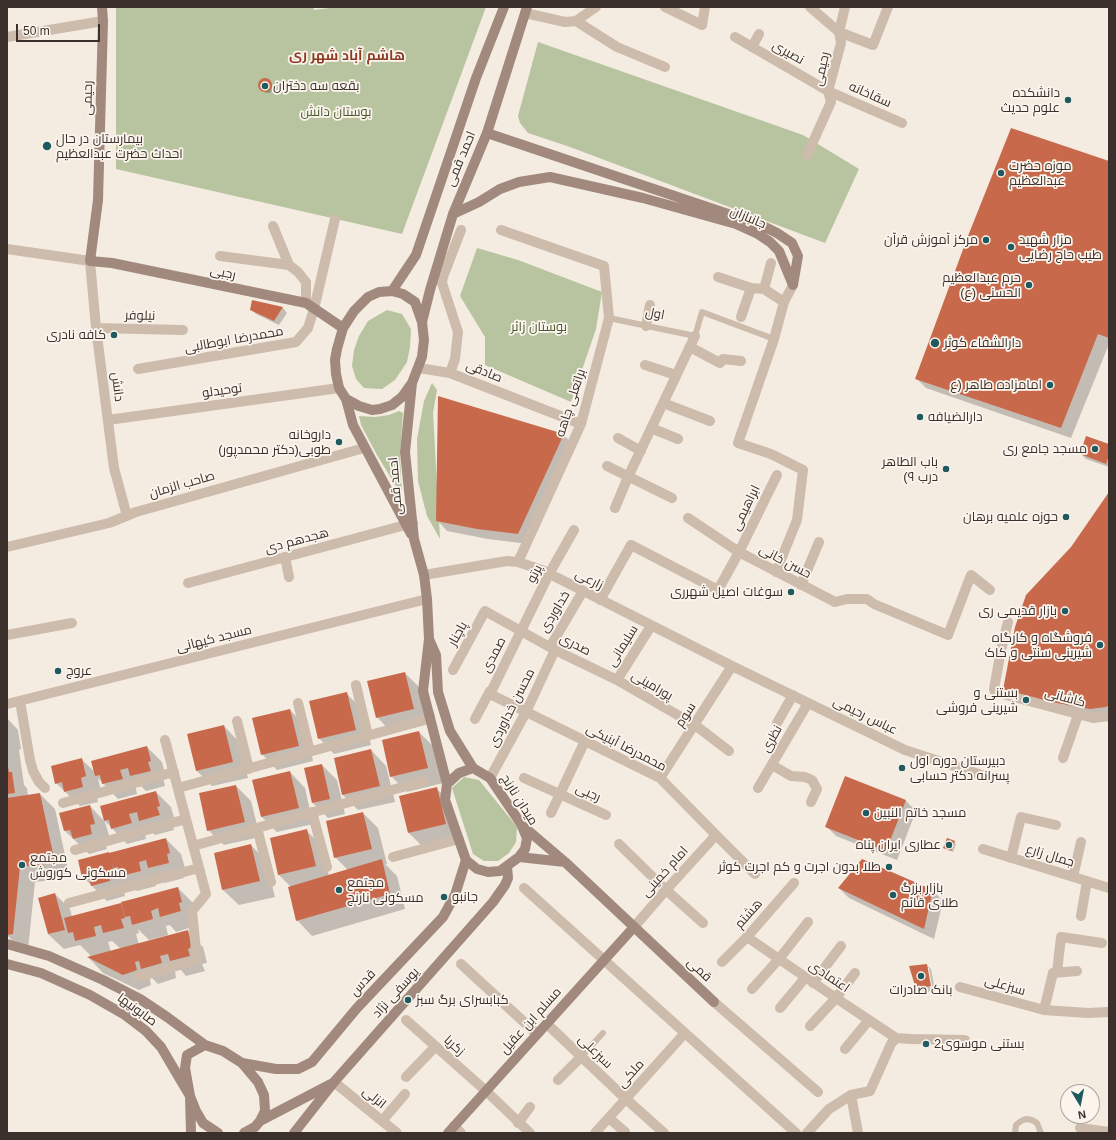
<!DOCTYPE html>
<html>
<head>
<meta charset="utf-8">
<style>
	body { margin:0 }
	#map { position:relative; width:1116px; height:1140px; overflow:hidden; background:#f4ebe1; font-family:Helvetica,sans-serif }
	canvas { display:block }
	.frame { position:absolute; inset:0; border:8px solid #3b302b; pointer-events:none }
	.north { position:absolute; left:1060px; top:1084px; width:40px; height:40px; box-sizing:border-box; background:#fbf5ee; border:1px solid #aea6a0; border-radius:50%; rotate:170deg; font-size:11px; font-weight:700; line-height:16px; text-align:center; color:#3b302b }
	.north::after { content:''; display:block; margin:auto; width:14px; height:18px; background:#1f5a5e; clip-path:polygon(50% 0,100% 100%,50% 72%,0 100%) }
	.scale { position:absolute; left:16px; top:24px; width:84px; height:18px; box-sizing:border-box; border:2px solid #3b302b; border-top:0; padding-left:5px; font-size:12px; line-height:14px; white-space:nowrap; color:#3b302b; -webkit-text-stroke:3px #fbf5ee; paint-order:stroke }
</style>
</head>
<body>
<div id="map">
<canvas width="1116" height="1140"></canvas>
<div class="frame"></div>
<div class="north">N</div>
<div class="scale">50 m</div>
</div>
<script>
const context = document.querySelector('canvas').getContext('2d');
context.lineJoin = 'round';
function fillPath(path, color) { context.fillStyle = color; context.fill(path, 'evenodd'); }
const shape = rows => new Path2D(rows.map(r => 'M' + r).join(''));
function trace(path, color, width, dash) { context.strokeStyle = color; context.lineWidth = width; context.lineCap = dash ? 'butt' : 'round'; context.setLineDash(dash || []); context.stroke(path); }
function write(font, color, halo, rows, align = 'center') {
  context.font = font + ' Helvetica,Cairo,sans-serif'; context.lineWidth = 3.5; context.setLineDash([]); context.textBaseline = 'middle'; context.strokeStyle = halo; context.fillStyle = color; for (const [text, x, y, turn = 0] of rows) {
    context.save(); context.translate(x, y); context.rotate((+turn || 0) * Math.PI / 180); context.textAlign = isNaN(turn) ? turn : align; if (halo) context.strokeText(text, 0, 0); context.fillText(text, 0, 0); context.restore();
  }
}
const green = shape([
	[116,7,313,7,314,10,337,7,486,7,402,234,116,169],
	[538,42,803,135,859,169,825,243,570,147,528,133,520,123,518,116],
	[477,248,518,260,602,292,596,329,571,402,485,365,485,337,460,296],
	[387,310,402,314,411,329,410,347,407,362,395,380,382,389,364,388,356,379,352,366,354,350,359,336,368,321],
	[432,383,437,390,433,413,440,539,427,516,418,481,417,439,424,401],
	[399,411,403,413,400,455,402,496,377,455,361,425,359,416,375,417,389,415],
	[464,777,479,780,517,827,516,842,509,853,498,861,484,861,473,854,452,788]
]);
const shadow = shape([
	[265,79,268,80,273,86,273,89,270,93,266,93,261,88,260,83],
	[1109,163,1109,344,1071,438,926,388,916,378],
	[252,301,283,308,287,313,279,325,256,314,251,309],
	[563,434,573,445,529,544,488,539,447,531,437,520],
	[1109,445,1109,467,1086,459,1081,454],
	[1109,494,1109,718,1035,707,1072,547],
	[405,673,420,688,429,724,392,733,377,717],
	[347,694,362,709,371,745,334,754,319,738],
	[290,710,305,725,313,761,277,770,262,754],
	[7,718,18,730,21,749,19,750,24,785,27,788,28,796,40,794,55,809,70,878,35,882,28,949,22,950,7,935],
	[224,726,239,742,248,778,212,786,197,771],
	[419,732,434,747,443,783,407,792,391,776],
	[147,747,162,762,166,777,163,777,165,786,146,791,139,784,135,785,137,794,118,799,98,778,101,792,96,793,98,802,80,806,56,783,81,759,95,772],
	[371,750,386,766,395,802,358,810,343,795,335,759],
	[322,765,337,780,345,814,328,818,313,803],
	[290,772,305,788,313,824,277,832,262,817,253,781],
	[846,777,906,801,916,811,897,860,836,836,826,826],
	[236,786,251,801,260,837,224,845,208,830],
	[436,788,452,804,460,839,424,848,409,833],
	[156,792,171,807,175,821,172,822,174,830,155,835,148,828,144,830,146,839,127,844,105,821],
	[90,806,105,822,110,839,104,840,107,849,89,854,65,831],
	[363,813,378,828,387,864,385,864,397,876,405,909,312,936,297,920,291,887,279,875,271,839,307,831,322,846,329,876,348,870,335,857],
	[166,839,181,854,185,868,181,869,184,878,165,883,158,876,153,877,156,886,137,891,129,883,123,887,125,896,107,901,83,877,109,854],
	[954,842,956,844,953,852,945,848],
	[251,845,266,861,275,897,239,905,223,890,215,854],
	[178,888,193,903,196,926,176,932,170,925,166,926,168,935,149,940,138,929,139,933,136,934,139,945,187,932,203,947,207,963,202,964,205,971,186,976,180,969,175,971,176,978,158,984,149,975,151,985,139,990,103,973,89,958,92,957,80,945,64,949,48,934,55,894,70,909,72,917,120,904,124,907],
	[112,941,121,949,111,952,108,942],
	[839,888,933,891,943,901,934,939,849,898],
	[926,965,931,969,935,991,922,993,917,988],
	[927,968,929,968,933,991,931,991]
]);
const building = shape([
	'258 85a7 7 0 1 1 14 0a7 7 0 1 1-14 0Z',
	[1011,128,1109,161,1109,338,1098,334,1061,428,915,379,968,236],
	[252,300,283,307,274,321,250,310],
	[438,396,564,434,518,534,477,529,436,521],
	[1086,436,1109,444,1109,455,1106,464,1080,454],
	[1109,492,1109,705,1106,707,1090,709,1024,697,1003,690,1015,627,1026,595,1071,547],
	[405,672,414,709,376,718,367,681],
	[347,692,356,730,318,739,309,701],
	[290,709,299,746,261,755,252,718],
	[224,725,233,762,196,771,187,734],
	[419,731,428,768,390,777,382,740],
	[147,746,151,761,148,762,151,771,130,776,128,768,120,770,123,779,102,784,100,775,95,776,91,761],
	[371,749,380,786,342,795,334,758],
	[82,758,86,776,81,778,83,787,64,792,62,782,55,784,51,766],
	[7,762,9,772,12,772,15,793,7,794],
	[322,764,330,799,312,803,304,768],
	[290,771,299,808,261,817,252,780],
	[845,776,906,800,886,851,825,827],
	[236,785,245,822,207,831,199,793],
	[437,787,446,824,408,833,399,796],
	[156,791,160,806,157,807,160,815,139,821,137,812,129,814,132,823,111,829,109,820,104,821,100,806],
	[40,793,55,863,20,867,13,934,7,935,7,798],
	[90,805,95,824,90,825,92,834,73,839,70,830,64,831,59,813],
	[363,812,372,849,334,858,326,821],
	[307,829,316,866,278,875,270,838],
	[166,838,170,853,167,854,169,863,148,868,146,860,139,862,141,871,121,876,118,867,113,868,112,862,113,870,108,872,110,881,91,886,89,876,82,878,78,860,109,852,109,853],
	[947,838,955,841,951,851,943,848],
	[251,844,260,881,222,890,214,853],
	[382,859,390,894,296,921,288,887],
	[862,859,933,890,924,929,838,888],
	[178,887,182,902,179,903,181,911,160,917,158,908,151,911,153,919,132,925,130,916,125,917,121,902],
	[55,893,65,930,48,934,38,898],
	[121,903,125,918,121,919,124,928,103,933,101,925,94,927,96,936,75,941,73,932,68,933,64,918],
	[188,930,192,947,188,949,190,956,170,961,168,954,160,956,162,963,141,969,139,961,135,962,137,970,123,975,87,957],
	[927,964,931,986,916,989,909,966]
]);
const lane = shape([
	[609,318,695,336,702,312,774,339],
	[581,1057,603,1033],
	[1015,1133,1016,1125,1021,1121,1026,1119,1032,1120,1037,1123,1041,1133]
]);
const street = shape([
	[665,7,702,25,705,7],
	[810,7,839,32,873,45,888,7],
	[525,13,565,22,576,21,596,7],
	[576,21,617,47,665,67],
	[7,37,103,21],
	[735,37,828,91,902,123],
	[752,47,759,34],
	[807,155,831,102,828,91,841,43,839,32,845,7],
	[273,226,289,265,298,272,306,282,306,303],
	[461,230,443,277,442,283,458,332,455,359,450,373,581,424],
	[501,230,604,266,609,318,581,424,518,562],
	[7,249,90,261,96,328,114,468,127,516],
	[220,256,289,265],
	[718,277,751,288],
	[764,289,784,302],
	[741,317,751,288,764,289,771,263],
	[646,326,650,305],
	[96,328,183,330],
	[690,347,720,363,723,359,741,361],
	[645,365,676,375],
	[419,368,450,373],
	[138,369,296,342,308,328,314,309,335,219],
	[663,403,710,421],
	[108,420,339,388],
	[651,428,678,439],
	[618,438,641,451],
	[607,466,672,498],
	[615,508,628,477,695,336],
	[688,518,739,552,835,602,847,599,867,599,874,604,948,635,971,575,990,590],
	[574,530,549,574,490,694,660,778,716,835,755,874],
	[7,547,109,523,136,512,364,448],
	[285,557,289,577],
	[776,572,797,520,803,470,771,454,738,443,774,339,784,302,793,285],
	[424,575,507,561,518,562,542,570,732,666,905,750,991,778],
	[188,583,413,523],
	[801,585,819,542],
	[600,600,631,545,718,590,739,552,777,475],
	[1008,622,1001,650,994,689,995,692,1093,718,1109,716],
	[7,635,72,623],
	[550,647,583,591],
	[453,670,485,611,555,650,617,680,695,725,729,751],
	[617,680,651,626],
	[356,685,368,736],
	[20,701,30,760,33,771,39,782,45,788],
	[298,703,310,752],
	[7,704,427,599],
	[475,719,490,691],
	[237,721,249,769],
	[777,723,793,695],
	[1063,758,1078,715],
	[772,765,791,776,805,777,812,780,817,789,811,802],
	[490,778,526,712,555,650],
	[524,778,606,815],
	[660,778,732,666],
	[178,788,421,721,430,717],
	[758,788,808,703],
	[63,803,174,772],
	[312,812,327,867],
	[551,813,585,741],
	[257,828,271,882],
	[619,844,666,890,703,923],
	[193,846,424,781],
	[983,849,1109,888],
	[75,850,186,819],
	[393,857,459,839],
	[1011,858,1021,817,1056,825],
	[1073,877,1081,842],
	[524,888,796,1133],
	[69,903,199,868],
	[1081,916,1087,881],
	[634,927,666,890,716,835],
	[747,937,836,998,896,1038,911,1039,965,1040],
	[722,962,747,937,794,883],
	[461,964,537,1034],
	[1057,972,1061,937,1102,943],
	[138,977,197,960,192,911,206,894,165,740],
	[813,983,841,946],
	[960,987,1044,1010,1088,1013,1109,1012],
	[752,989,779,959,808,922],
	[714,1002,818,1092],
	[780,1008,805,978],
	[1044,1010,1053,973,1077,971],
	[406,1020,486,1091,530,1133],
	[547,1024,626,1099,664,1133],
	[810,1026,836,998,855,973],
	[845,1049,869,1020],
	[406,1077,435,1047],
	[558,1080,581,1057],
	[334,1082,397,1133],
	[851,1095,858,1133],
	[609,1118,625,1132],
	[382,1121,405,1094],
	[518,1123,530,1107],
	[454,1126,461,1133],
	[1080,1128,1109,1132],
	[595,1133,685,1033],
	[807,1133,829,1109,851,1095,870,1091,891,1044,896,1038]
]);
const secondary = shape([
	[102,7,103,21,98,200,90,261,112,263,306,303,343,328],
	[453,214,479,202,500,189,519,182,550,177,643,198,736,224,758,234,770,242,779,251,793,285,798,256,792,243,777,233,761,225,487,133],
	[392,291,403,294,415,302,422,322,424,340,422,357,412,383,402,397,392,405,380,409,372,410,359,406,346,399,339,388,336,374,335,360,337,349,343,328,354,311,368,297,379,292,392,291],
	[392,291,416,255,476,78,504,7],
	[422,322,430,290,453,214,487,133,527,7],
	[412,383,405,452,414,539,424,575,427,599,429,639,423,691,447,784],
	[346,399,353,425,411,534],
	[429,639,436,655,438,692,450,731,473,768],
	[473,768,490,778,521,824,527,838,525,849,519,857,500,871,488,872,477,869,466,860,445,800,447,784,459,773,473,768],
	[524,827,565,862,714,1002],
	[519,857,565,862],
	[7,944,49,956,103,980,140,999,167,1017,205,1045],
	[7,964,41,973,90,995,125,1015,146,1031,161,1047,190,1096,191,1133],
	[242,1063,276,1069,298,1069,312,1062,357,1008,443,917,455,895,466,860],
	[260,1121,331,1084],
	[218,1133,203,1123,196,1111,190,1096,185,1068,187,1055,205,1045,223,1051,242,1063,258,1082,264,1095,265,1111,260,1121,255,1127,244,1133],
	[294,1133,334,1082,493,902,505,885,508,878,507,867],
	[448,1133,634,927]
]);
const markers = [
	[265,86,4,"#1f5a5e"],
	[1068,100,4,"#1f5a5e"],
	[47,146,5,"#1f5a5e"],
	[1001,173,4,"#1f5a5e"],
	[986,240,4,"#1f5a5e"],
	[1011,247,4,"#1f5a5e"],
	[1029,285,4,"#1f5a5e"],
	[114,335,4,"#1f5a5e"],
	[935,343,5,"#1f5a5e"],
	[1050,385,4,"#1f5a5e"],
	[920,417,4,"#1f5a5e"],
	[339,442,4,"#1f5a5e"],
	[1095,449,4,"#1f5a5e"],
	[946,469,4,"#1f5a5e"],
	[1066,517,4,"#1f5a5e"],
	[791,592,4,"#1f5a5e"],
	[1065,611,4,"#1f5a5e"],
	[1100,645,4,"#1f5a5e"],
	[58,671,4,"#1f5a5e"],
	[1026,700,4,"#1f5a5e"],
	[902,768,4,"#1f5a5e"],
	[866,813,4,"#1f5a5e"],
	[949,845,4,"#1f5a5e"],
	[22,865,4,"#1f5a5e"],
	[889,867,4,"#1f5a5e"],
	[339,890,4,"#1f5a5e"],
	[893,895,4,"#1f5a5e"],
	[444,897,4,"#1f5a5e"],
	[921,976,4,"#1f5a5e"],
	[408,1000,4,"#1f5a5e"],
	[926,1044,4,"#1f5a5e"]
];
const streetNames = [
	["نصیری",788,53,30],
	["رحیمی",822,69,-77],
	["سقاخانه",870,95,24],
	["رحیمی",88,98,-89],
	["احمد قمی",461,159,-67],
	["جانبازان",748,218,23],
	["رجبی",223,273,12],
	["اول",655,314,11],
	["نیلوفر",140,316,1],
	["محمدرضا ابوطالبی",234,340,-10],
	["صادقی",484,372,22],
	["دانش",117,387,83],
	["توحیدلو",222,391,-8],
	["براتعلی چاهه",571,403,-72],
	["صاحب الزمان",182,485,-16],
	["احمد قمی",396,486,-95],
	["ابراهیمی",746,508,-64],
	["هجدهم دی",297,541,-15],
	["حسن خانی",785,562,28],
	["پرتو",535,574,-63],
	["زارعی",589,580,27],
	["خداوردی",555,612,-59],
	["پاچنار",458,634,-61],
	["مسجد کیهانی",214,639,-14],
	["صدری",575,645,27],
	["سلیمانی",623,646,-58],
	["صمدی",494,655,-63],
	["پورامینی",652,686,30],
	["کاشانی",1065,698,15],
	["محسن خداوردی",512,708,-63],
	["سوم",686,715,-57],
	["عباس رحیمی",865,716,26],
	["نظری",772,739,-60],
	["محمدرضا آبنیکی",626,748,27],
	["رجبی",588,793,24],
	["میدان نارنج",519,800,58],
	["جمال زارع",1050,856,17],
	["امام خمینی",665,872,-48],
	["هشتم",749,914,-48],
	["قمی",699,970,43],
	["اعتمادی",829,977,34],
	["قدس",363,983,-47],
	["سبزعلی",1005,986,16],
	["یوسفی نژاد",396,993,-48],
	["صابونیها",137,1010,36],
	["مسلم ابن عقیل",531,1021,-48],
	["زکریا",454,1046,42],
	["سبزعلی",595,1052,44],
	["ملکی",631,1074,-48],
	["انزلی",374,1098,39]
];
const poiNames = [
	["بقعه سه دختران",273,86],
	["دانشکده",1060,93,"right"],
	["علوم حدیث",1060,108,"right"],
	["بیمارستان در حال",56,139],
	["احداث حضرت عبدالعظیم",56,154],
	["موزه حضرت",1009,166],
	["عبدالعظیم",1009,181],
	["مرکز آموزش قرآن",978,240,"right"],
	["مزار شهید",1019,240],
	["طیب حاج رضایی",1019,255],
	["حرم عبدالعظیم",1021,278,"right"],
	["الحسنی (ع)",1021,293,"right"],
	["کافه نادری",106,335,"right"],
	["دارالشفاء کوثر",944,343],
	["امامزاده طاهر (ع",1042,385,"right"],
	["دارالضیافه",928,417],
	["داروخانه",331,435,"right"],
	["طوبی(دکتر محمدپور)",331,450,"right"],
	["مسجد جامع ری",1087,449,"right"],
	["باب الطاهر",938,462,"right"],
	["(درب ۹",938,477,"right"],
	["حوزه علمیه برهان",1058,517,"right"],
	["سوغات اصیل شهرری",783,592,"right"],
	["بازار قدیمی ری",1057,611,"right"],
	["فروشگاه و کارگاه",1092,638,"right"],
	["شیرینی سنتی و کاک",1092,653,"right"],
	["عروج",66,671],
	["بستنی و",1018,693,"right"],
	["شیرینی فروشی",1018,708,"right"],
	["دبیرستان دوره اول",910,761],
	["پسرانه دکتر حسابی",910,776],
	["مسجد خاتم النبین",874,813],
	["عطاری ایران پناه",941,845,"right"],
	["مجتمع",30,858],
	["مسکونی کوروش",30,873],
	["طلا بدون اجرت و كم اجرت كوثر",881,867,"right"],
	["مجتمع",347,883],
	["مسکونی نارنج",347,898],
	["بازار بزرگ",901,888],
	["طلای قائم",901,903],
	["جانبو",452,897],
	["بانک صادرات",921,990,"center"],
	["کبابسرای برگ سبز",416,1000],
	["بستنی موسوی2",934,1044]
];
const parkNames = [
	["بوستان دانش",336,112],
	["بوستان زائر",539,327]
];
const neighbourhoodNames = [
	["هاشم آباد شهر ری",347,56]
];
fillPath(green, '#b8c4a0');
fillPath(shadow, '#0003');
fillPath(building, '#c8694b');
trace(lane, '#cdbbac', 6);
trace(street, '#cdbbac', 10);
trace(secondary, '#a18a7d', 10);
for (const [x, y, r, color] of markers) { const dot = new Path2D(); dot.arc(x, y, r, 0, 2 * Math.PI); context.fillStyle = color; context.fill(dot); trace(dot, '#fbf5ee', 1.5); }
write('13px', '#3b302b', '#fbf5ee', streetNames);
write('13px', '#3b302b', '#fbf5ee', poiNames, 'left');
write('13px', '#4a5a2e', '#fbf5ee', parkNames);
write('bold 14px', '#8c3b22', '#fbf5ee', neighbourhoodNames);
</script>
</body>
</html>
